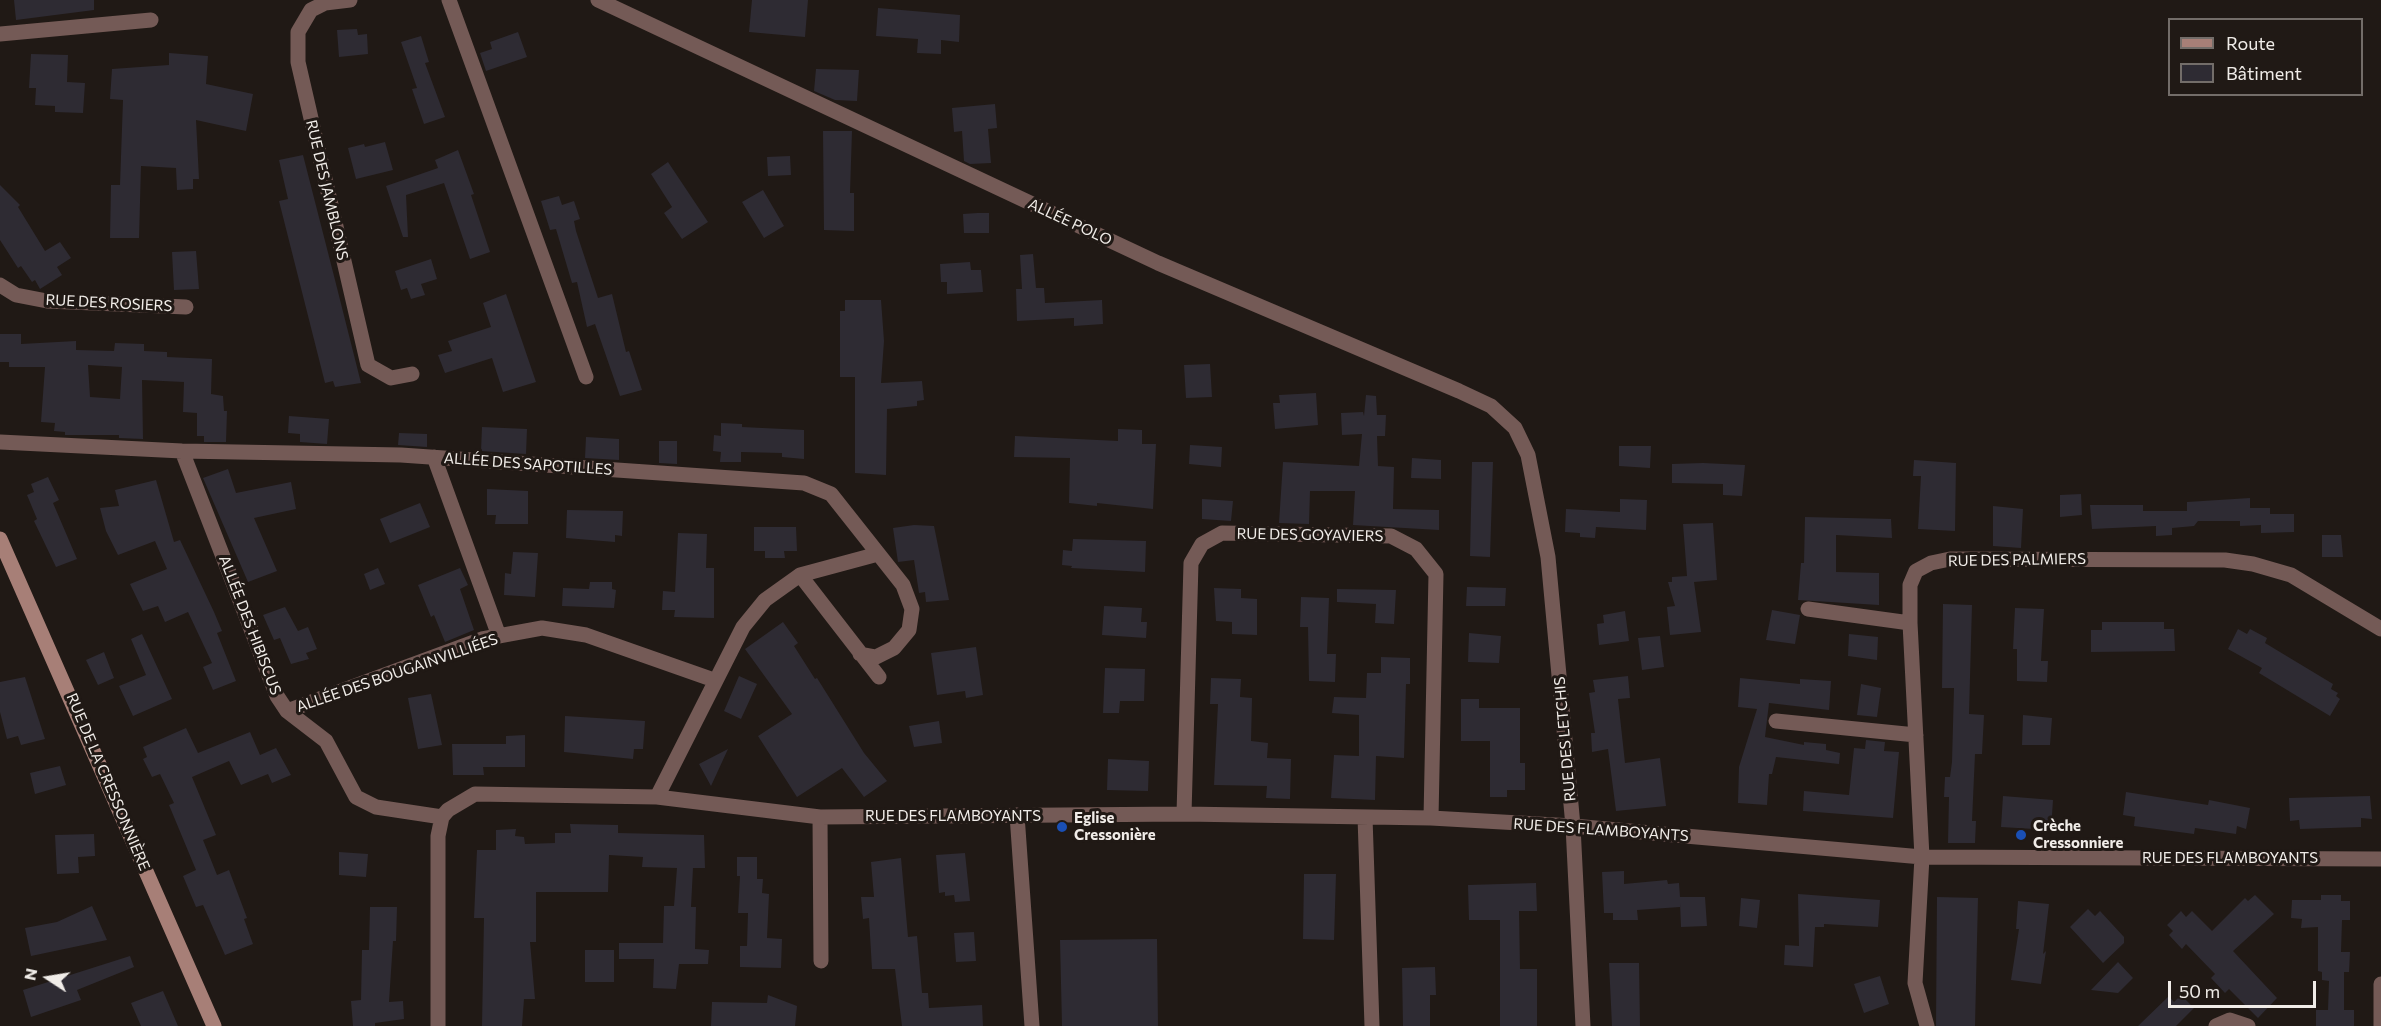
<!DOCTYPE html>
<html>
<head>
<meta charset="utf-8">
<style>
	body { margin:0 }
	#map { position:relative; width:2381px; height:1026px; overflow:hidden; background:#201915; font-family:Commissioner,sans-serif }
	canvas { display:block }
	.legend { position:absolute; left:2168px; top:18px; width:195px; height:78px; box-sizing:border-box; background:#201915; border:2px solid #736d69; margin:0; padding:8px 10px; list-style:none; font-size:18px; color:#f0ece8 }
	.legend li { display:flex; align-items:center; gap:12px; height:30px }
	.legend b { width:30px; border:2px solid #736d69 }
	.north { position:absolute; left:18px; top:948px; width:60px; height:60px; -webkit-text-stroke:4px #201915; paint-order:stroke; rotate:282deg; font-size:16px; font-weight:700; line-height:24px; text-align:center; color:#f0ece8 }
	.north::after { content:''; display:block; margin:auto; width:21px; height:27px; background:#f0ece8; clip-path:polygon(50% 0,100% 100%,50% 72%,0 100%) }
	.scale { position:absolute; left:2168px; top:981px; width:148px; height:27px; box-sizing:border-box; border:3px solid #f0ece8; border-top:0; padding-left:8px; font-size:18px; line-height:21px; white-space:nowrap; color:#f0ece8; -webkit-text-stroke:4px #201915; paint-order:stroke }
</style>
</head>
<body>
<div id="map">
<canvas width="2381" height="1026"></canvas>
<ul class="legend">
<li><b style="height:8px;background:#a77f77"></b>Route</li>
<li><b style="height:16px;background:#2e2b33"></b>Bâtiment</li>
</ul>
<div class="north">N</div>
<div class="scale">50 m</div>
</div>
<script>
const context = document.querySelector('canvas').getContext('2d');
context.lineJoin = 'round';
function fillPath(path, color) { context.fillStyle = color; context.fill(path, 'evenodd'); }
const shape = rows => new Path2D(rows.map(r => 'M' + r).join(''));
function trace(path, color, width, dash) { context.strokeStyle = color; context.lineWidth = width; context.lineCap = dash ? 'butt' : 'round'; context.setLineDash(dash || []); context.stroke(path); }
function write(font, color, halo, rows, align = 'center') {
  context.font = font + ' Commissioner,sans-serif'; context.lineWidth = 6; context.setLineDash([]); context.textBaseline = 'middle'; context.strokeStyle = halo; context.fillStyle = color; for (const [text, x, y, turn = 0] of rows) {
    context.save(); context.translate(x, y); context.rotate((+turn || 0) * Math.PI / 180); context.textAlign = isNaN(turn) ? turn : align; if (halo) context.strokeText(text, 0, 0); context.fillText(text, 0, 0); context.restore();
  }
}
const building = shape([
	[14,0,94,0,94,10,16,20],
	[752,0,808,0,805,37,749,32],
	[878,8,960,15,959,42,941,40,941,54,917,53,918,39,876,36],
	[357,29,358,35,367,34,368,54,339,57,337,30],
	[518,32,527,57,486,71,480,53,492,49,490,42],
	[421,36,429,62,425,63,445,117,424,124,412,89,417,88,401,42],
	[169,53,208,56,206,84,253,94,246,131,196,120,199,179,193,179,193,189,177,190,176,168,141,166,139,238,110,238,111,185,120,185,123,100,110,99,112,69,169,65],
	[31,54,68,55,67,82,85,83,83,113,55,112,55,106,35,105,36,88,29,88],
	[816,69,859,70,857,101,835,100,814,91],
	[995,104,997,128,988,129,991,163,970,164,964,161,962,131,954,132,952,108],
	[823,131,852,131,850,193,854,193,854,231,824,230],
	[385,142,393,170,356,179,348,148,364,144,365,147],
	[458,150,474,194,471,195,490,252,470,259,444,183,406,195,408,237,403,237,386,186,438,168,435,160],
	[303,155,335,280,361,383,335,387,333,381,325,383,279,201,288,199,279,160],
	[790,156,791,175,768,176,767,157],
	[668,162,708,222,682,239,664,213,672,207,651,174],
	[0,185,20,205,18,207,45,251,60,242,71,258,57,267,62,275,40,289,35,280,32,282,21,266,18,268,0,240],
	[763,190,784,226,764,238,742,202],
	[559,196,562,205,574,201,580,219,574,221,576,231,598,298,612,294,626,352,629,351,642,390,620,396,595,324,587,327,577,282,572,283,556,229,550,230,541,201],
	[978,213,989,213,989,233,964,233,963,214],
	[196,251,199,289,174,290,172,252],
	[1033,254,1036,288,1044,288,1045,303,1102,300,1103,324,1074,326,1074,318,1017,321,1016,289,1022,289,1020,255],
	[431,259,437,279,421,284,425,295,411,299,407,288,401,290,395,271],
	[970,262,971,270,981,270,983,292,947,294,947,282,941,282,940,264],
	[506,294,536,382,503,392,492,358,445,373,438,355,452,351,448,341,491,327,483,303],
	[845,300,881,300,884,341,881,383,922,381,924,400,917,401,917,406,887,409,886,475,855,473,855,377,840,377,840,311,845,311],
	[0,334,21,334,21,344,76,341,76,350,114,351,115,343,144,344,144,351,167,352,167,357,212,359,211,394,223,396,224,411,227,411,226,442,204,442,204,436,197,436,197,413,183,412,184,382,142,380,143,439,119,438,119,435,65,435,65,432,54,431,55,423,41,422,45,367,9,367,9,362,0,362],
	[88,365,122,367,120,399,90,397],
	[1210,364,1212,397,1186,398,1184,365],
	[1316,393,1318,425,1275,429,1273,403,1280,403,1279,395],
	[1366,395,1376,396,1377,415,1386,415,1385,436,1377,436,1378,466,1394,467,1393,509,1439,510,1439,530,1353,525,1355,491,1310,491,1309,524,1279,523,1283,462,1359,466,1362,434,1342,435,1341,413,1363,412,1364,416],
	[289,416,329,419,327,444,300,442,300,434,288,433],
	[721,423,742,424,742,427,804,430,804,459,782,457,782,453,741,452,741,462,720,462,721,452,713,451,714,435,721,436],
	[482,427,527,429,526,454,481,451],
	[1118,429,1142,430,1142,444,1156,444,1153,509,1097,503,1097,506,1069,503,1070,458,1014,457,1015,436,1118,441],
	[399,433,427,434,427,447,398,445],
	[586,437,619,439,619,460,585,458],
	[659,441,677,441,677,464,659,463],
	[1190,445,1222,447,1221,467,1189,464],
	[1619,446,1651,446,1650,468,1619,466],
	[1412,458,1441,460,1441,479,1411,478],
	[1914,460,1956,463,1955,531,1918,529,1921,476,1913,476],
	[1472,462,1493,462,1490,557,1470,556],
	[1703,463,1745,465,1742,496,1723,495,1723,484,1672,483,1672,464],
	[228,469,236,493,291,482,296,509,254,518,277,571,248,582,203,478],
	[48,477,59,500,53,503,77,559,56,567,34,521,37,519,27,495,34,492,31,484],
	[156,480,174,542,180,540,214,612,222,631,217,633,236,681,213,690,203,667,212,663,188,612,165,622,158,606,143,611,130,584,167,569,155,541,118,555,106,531,100,508,119,506,115,490],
	[487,489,528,491,528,524,495,524,496,515,487,515],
	[2081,494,2082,515,2060,517,2060,495],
	[2250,498,2250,508,2270,508,2270,514,2294,514,2294,532,2261,533,2261,525,2240,526,2240,521,2198,521,2194,526,2172,528,2172,535,2156,536,2156,526,2092,529,2090,505,2143,505,2143,511,2187,511,2187,502],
	[1202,499,1233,501,1231,521,1202,519],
	[1620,499,1647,500,1646,530,1596,527,1595,538,1580,537,1580,533,1565,532,1566,509,1620,512],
	[420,503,430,527,390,543,380,519],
	[1993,506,2023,509,2021,548,1993,546],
	[567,510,623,511,622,536,615,535,615,542,566,538],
	[1805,517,1891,519,1892,538,1836,535,1836,572,1879,573,1879,605,1798,600,1801,563,1804,563],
	[1713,523,1717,580,1694,582,1701,632,1670,635,1667,607,1675,606,1668,582,1672,582,1672,577,1687,576,1683,524],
	[914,525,934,526,949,600,926,602,925,592,919,593,914,560,898,562,893,528],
	[754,527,796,527,797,551,784,551,785,558,765,558,765,551,754,551],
	[678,533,707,534,706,568,714,568,714,618,674,617,675,610,662,610,663,591,675,592],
	[2322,535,2341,535,2343,557,2322,557],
	[1073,539,1146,541,1145,572,1071,568,1072,566,1062,565,1063,550,1072,551],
	[513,552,538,553,535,597,504,595,505,573,511,574],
	[378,568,385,584,370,590,364,574],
	[460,568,468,585,460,589,474,630,445,642,434,615,431,617,418,585],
	[590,582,612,582,612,589,616,590,614,608,562,606,563,588,589,589],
	[1467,587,1506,588,1505,606,1466,606],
	[1214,588,1241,589,1241,598,1257,599,1257,635,1232,634,1232,622,1216,621],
	[1337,589,1396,590,1394,624,1375,623,1376,604,1337,602],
	[1301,597,1329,598,1327,654,1336,654,1335,682,1309,681,1308,627,1300,627],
	[1943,604,1972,605,1969,714,1984,715,1982,754,1975,754,1972,821,1976,821,1975,843,1948,843,1949,797,1944,797,1945,777,1950,777,1952,762,1954,688,1942,688],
	[1104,606,1142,608,1141,622,1147,622,1146,638,1102,635],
	[285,607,298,631,308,627,317,649,306,653,309,659,291,664,280,638,274,640,263,615],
	[2015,608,2044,609,2041,661,2048,661,2047,682,2017,681,2017,649,2013,649],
	[1772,610,1800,615,1795,644,1766,640],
	[1625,611,1629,641,1599,645,1597,624,1604,623,1603,615],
	[783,622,798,643,794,646,815,679,817,678,864,753,887,781,864,797,842,768,797,797,758,736,792,714,745,649],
	[2102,622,2164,622,2164,629,2174,629,2175,651,2091,652,2091,630,2102,630],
	[2238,629,2247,634,2250,629,2267,638,2265,643,2333,684,2331,689,2338,693,2336,696,2340,699,2330,716,2259,673,2262,668,2228,649],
	[1469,633,1501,636,1499,663,1468,662],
	[142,634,172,699,133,716,119,686,146,675,131,639],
	[1849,634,1878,637,1877,660,1848,656],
	[1660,636,1664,667,1642,670,1638,638],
	[976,647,983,695,966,698,965,691,937,695,931,653],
	[104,652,114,678,98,685,86,660],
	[1381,657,1410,658,1410,684,1406,684,1404,758,1376,756,1375,800,1331,798,1334,755,1359,756,1359,715,1332,713,1334,697,1366,698,1367,673,1381,673],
	[1105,668,1145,669,1144,701,1120,701,1119,713,1103,713],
	[739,676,757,684,741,719,724,711],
	[1628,676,1630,698,1618,699,1625,763,1660,758,1666,806,1616,811,1608,749,1592,752,1591,733,1595,733,1589,693,1595,692,1593,680],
	[25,677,45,739,21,745,18,736,7,739,0,712,0,682],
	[1211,678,1241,679,1240,697,1252,698,1251,741,1268,743,1267,758,1291,759,1290,799,1266,798,1267,786,1214,785,1218,704,1210,704],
	[1740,678,1800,684,1800,679,1831,681,1829,710,1769,703,1765,737,1804,745,1804,742,1826,744,1826,750,1840,753,1839,764,1776,757,1772,774,1769,774,1767,805,1738,803,1739,767,1757,709,1738,707],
	[1861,684,1881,688,1877,717,1857,715],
	[431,694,442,745,418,749,408,698],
	[1461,699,1479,699,1479,708,1520,708,1520,763,1525,763,1525,790,1507,790,1507,797,1490,797,1490,741,1461,741],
	[2023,715,2052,718,2050,745,2022,745],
	[565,716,645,721,643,749,634,749,633,759,564,752],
	[939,721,942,743,914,747,909,726],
	[186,728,198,753,250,732,260,755,276,748,291,775,272,783,268,774,241,785,229,761,192,777,216,835,203,840,217,875,229,870,247,918,244,919,253,944,225,955,203,905,196,907,183,876,196,870,169,805,174,803,160,774,152,777,143,759,147,757,143,747],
	[525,735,525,767,483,767,484,775,453,775,452,744,506,744,506,736],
	[1866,740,1885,742,1884,751,1899,752,1893,818,1803,811,1804,791,1849,795,1854,748,1865,749],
	[728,749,711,786,699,764],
	[1108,759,1149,761,1148,791,1107,790],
	[60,766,66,785,35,794,30,773],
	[2126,792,2208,805,2209,800,2250,808,2246,829,2237,826,2236,834,2195,828,2194,834,2134,826,2135,817,2123,815],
	[2003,796,2053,800,2051,830,2001,827],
	[2370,796,2372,819,2361,818,2361,827,2300,829,2299,820,2290,821,2289,798],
	[570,824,618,825,618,833,704,835,705,868,693,868,691,907,696,907,695,949,709,950,708,964,679,964,676,989,653,988,654,959,619,959,619,943,663,943,664,906,674,906,677,868,642,867,643,857,609,855,608,892,536,892,536,942,530,942,535,999,524,999,522,1026,482,1026,484,918,474,918,477,850,496,850,496,830,516,829,515,836,524,837,525,844,555,843,555,833,571,833],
	[94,834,95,856,78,857,79,873,57,874,55,835],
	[339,852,368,854,366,877,339,875],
	[965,853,970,901,955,902,954,895,945,896,945,892,939,893,936,855],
	[737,857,757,857,757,879,763,879,762,893,769,894,767,938,782,939,781,968,740,967,740,946,747,946,748,913,738,913,740,876,737,876],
	[901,858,908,937,917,936,922,993,928,993,929,1008,982,1005,983,1026,902,1026,895,969,872,969,869,918,863,919,861,897,874,897,871,862],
	[1624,871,1624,884,1667,880,1668,884,1679,883,1680,897,1705,897,1707,926,1681,927,1680,903,1680,907,1637,910,1638,920,1613,920,1613,913,1604,913,1602,872],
	[1304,874,1336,874,1334,940,1303,939],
	[1536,883,1537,911,1519,911,1520,969,1537,969,1537,1026,1500,1026,1500,920,1469,920,1468,885],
	[1798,894,1880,900,1878,927,1824,924,1824,927,1815,927,1813,967,1784,965,1785,945,1799,946],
	[2255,895,2274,914,2233,951,2277,998,2258,1018,2229,989,2225,993,2211,978,2215,974,2186,944,2182,949,2169,935,2173,931,2167,925,2181,911,2186,917,2192,911,2212,931,2245,898,2248,901],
	[2321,895,2341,895,2341,901,2350,901,2350,920,2342,920,2341,952,2350,952,2349,972,2344,972,2344,1010,2354,1010,2354,1026,2316,1026,2316,1010,2328,1010,2329,981,2322,980,2322,972,2318,971,2318,927,2301,928,2302,919,2291,918,2292,900,2321,900],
	[1937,897,1978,898,1975,1026,1936,1026],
	[1741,898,1760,900,1757,928,1739,926],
	[2018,901,2049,904,2043,954,2046,951,2041,984,2011,980,2019,929,2016,929],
	[92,906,107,940,31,956,25,928,57,922],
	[370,907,397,907,396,941,393,941,389,1002,403,1001,404,1019,375,1023,375,1026,353,1026,351,1001,361,1000,362,950,369,950],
	[2088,909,2095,916,2100,911,2124,937,2124,943,2103,963,2070,927],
	[974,932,976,961,956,962,954,933],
	[1157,939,1158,1026,1062,1026,1060,940],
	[585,950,614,950,614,982,585,982],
	[130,956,134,967,77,990,81,1000,31,1017,23,990],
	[2118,962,2133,978,2118,993,2091,990],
	[1609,963,1639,963,1640,1026,1612,1026],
	[1435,967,1436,995,1430,995,1430,1026,1403,1026,1402,968],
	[1880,976,1889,1004,1864,1013,1854,984],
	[163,991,178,1026,141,1026,131,1003],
	[768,995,797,1006,795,1026,711,1026,712,1002,767,1003],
	[2181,995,2194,1008,2176,1026,2138,1026,2169,996,2174,1002]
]);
const minor = shape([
	[350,0,325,3,311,10,298,32,298,62,368,365,391,378,412,374],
	[449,0,586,377],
	[0,34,151,20],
	[0,285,16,295,47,301,186,307],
	[0,442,182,451,401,455,804,483,831,494,903,585,912,609,909,630,894,648,876,657,860,654],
	[182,451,277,696,287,711,326,741,356,797,376,807,442,817],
	[434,457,499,636],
	[800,575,879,677],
	[1808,609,1910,623],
	[287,711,482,639,542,628,586,635,714,680],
	[1776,721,1916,735],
	[657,797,743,627,765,600,800,575,878,554],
	[1184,814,1191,563,1202,544,1222,533,1391,536,1416,549,1436,574,1431,818],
	[1017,815,1032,1026],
	[820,817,821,961],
	[1365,817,1372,1026],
	[438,1026,438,836,442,817,448,810,475,794,657,797,820,817,1184,814,1431,818,1573,826,1922,857,2381,859],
	[1927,1026,1915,983,1922,857,1910,623,1910,585,1916,571,1931,563,1950,559,2225,560,2253,564,2291,575,2381,629],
	[2216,1026,2230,1020,2248,1026],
	[2381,1026,2381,984]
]);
const tertiary = shape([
	[598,0,1158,263,1459,391,1491,406,1515,428,1528,455,1548,557,1573,826,1583,1026]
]);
const secondary = shape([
	[0,539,214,1026]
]);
const markers = [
	[1062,827,6,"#1a4fb4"],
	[2021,835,6,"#1a4fb4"]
];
const streetNames = [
	["RUE DES JAMBLONS",327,190,77],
	["ALLÉE POLO",1070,222,25],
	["RUE DES ROSIERS",109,303,3],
	["ALLÉE DES SAPOTILLES",528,464,4],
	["RUE DES GOYAVIERS",1310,535,1],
	["RUE DES PALMIERS",2017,560,-1],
	["ALLÉE DES HIBISCUS",250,625,69],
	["ALLÉE DES BOUGAINVILLIÉES",397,673,-19],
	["RUE DES LETCHIS",1565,739,-95],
	["RUE DE LA CRESSONNIÈRE",108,782,67],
	["RUE DES FLAMBOYANTS",953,816],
	["RUE DES FLAMBOYANTS",1601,830,4],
	["RUE DES FLAMBOYANTS",2230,858]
];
const poiNames = [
	["Eglise",1074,818],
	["Cressonière",1074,835],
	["Crèche",2033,826],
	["Cressonniere",2033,843]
];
fillPath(building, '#2e2b33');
trace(minor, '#745a56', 15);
trace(tertiary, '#745a56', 15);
trace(secondary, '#a77f77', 15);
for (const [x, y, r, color] of markers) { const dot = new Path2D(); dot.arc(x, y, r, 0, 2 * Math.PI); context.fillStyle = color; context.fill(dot); trace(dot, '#201915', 2); }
write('15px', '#f0ece8', '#201915', streetNames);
write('bold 15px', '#f0ece8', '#201915', poiNames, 'left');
</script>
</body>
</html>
